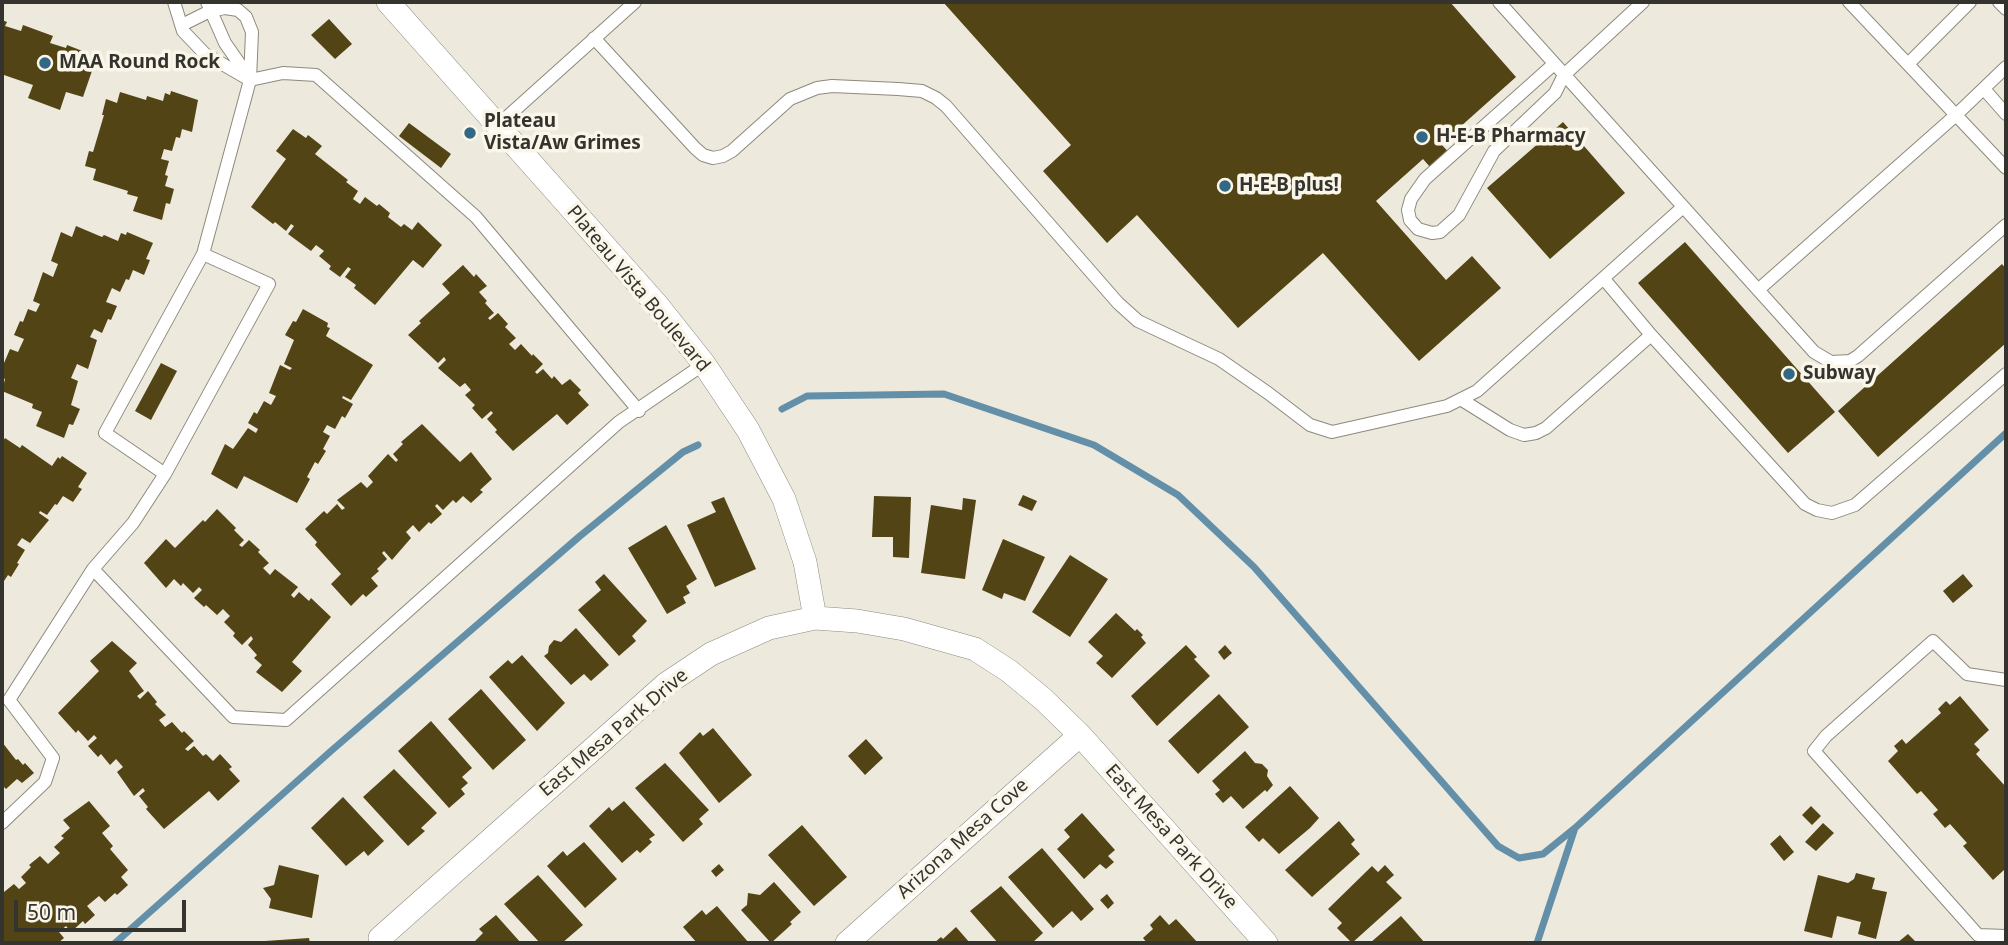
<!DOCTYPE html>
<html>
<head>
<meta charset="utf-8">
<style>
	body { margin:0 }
	#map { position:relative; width:2008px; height:945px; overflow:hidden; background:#ede9dd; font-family:"Noto Sans",sans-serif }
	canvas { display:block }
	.frame { position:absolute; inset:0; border:4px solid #35332e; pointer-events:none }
	.scale { position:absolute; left:14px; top:900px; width:172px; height:32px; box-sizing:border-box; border:4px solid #35332e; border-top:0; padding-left:9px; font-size:21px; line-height:24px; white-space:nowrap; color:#35332e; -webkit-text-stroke:5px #faf6ea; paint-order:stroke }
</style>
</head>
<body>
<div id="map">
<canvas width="2008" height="945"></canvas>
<div class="frame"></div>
<div class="scale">50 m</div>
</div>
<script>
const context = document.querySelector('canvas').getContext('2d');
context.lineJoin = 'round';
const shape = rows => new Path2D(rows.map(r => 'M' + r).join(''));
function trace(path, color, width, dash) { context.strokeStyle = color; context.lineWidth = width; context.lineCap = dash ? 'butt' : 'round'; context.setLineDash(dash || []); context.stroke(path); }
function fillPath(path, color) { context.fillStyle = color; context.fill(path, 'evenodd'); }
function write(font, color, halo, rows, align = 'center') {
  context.font = font + ' "Noto Sans",sans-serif'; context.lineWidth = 7; context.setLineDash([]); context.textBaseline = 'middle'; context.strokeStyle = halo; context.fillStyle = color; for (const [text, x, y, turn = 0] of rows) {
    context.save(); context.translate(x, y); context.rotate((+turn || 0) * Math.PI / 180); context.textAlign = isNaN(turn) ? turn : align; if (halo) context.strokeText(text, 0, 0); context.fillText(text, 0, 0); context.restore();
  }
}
const stream = shape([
	[782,409,807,396,944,394,1094,445,1178,495,1254,567,1498,846,1519,858,1543,854,1575,828],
	[115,943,331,751,580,536,683,452,698,445],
	[1537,943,1575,828,2006,433]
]);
const building = shape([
	[943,2,1450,2,1516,77,1441,144,1455,159,1437,175,1423,159,1376,201,1446,280,1472,256,1501,288,1419,361,1323,253,1238,328,1137,215,1107,243,1043,171,1071,145],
	[329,19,352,44,335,59,311,35],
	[2,20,7,22,5,26,21,31,23,25,53,36,50,43,66,48,67,45,85,52,82,60,94,65,83,97,66,92,60,110,28,98,33,85,4,75,2,81],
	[171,91,198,100,192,132,182,129,180,138,176,137,172,151,164,149,161,159,169,161,165,175,168,176,165,186,174,189,170,204,166,203,162,220,133,211,138,197,127,194,128,191,93,180,96,169,85,166,89,151,93,152,104,115,102,115,106,99,117,103,120,92,146,100,147,96,163,101,165,93,170,95],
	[1563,122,1625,193,1550,259,1487,188],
	[409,123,451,154,441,168,399,136],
	[293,129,306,138,308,135,322,146,315,154,348,180,346,182,358,191,353,199,360,204,365,197,377,206,379,204,390,213,388,217,401,227,404,224,412,230,418,222,442,245,423,268,413,260,375,305,354,288,356,285,345,277,351,269,348,267,340,277,329,269,331,266,319,256,324,251,316,245,311,251,288,234,294,226,291,224,286,231,275,222,273,224,251,207,286,159,276,151],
	[76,226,102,237,104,235,118,241,121,233,126,235,127,232,153,243,146,259,150,260,144,275,133,270,129,280,126,279,120,292,112,288,106,302,117,306,111,320,108,319,102,333,94,329,90,337,97,340,88,369,77,364,71,378,78,381,71,405,80,409,73,425,69,424,64,438,36,426,42,412,32,408,33,404,2,391,5,379,2,378,2,362,4,363,10,349,18,352,24,339,14,335,20,321,23,322,28,309,36,312,40,304,33,301,43,272,53,277,58,264,51,261,61,232,72,237],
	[1685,242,1835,412,1788,453,1638,283],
	[2002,264,2006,269,2006,343,1878,457,1838,411],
	[463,265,474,277,476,274,487,286,479,292,487,301,485,303,494,313,488,318,490,320,498,313,508,324,505,327,516,338,509,344,515,350,521,344,532,356,533,354,543,364,535,372,537,374,543,369,552,379,554,376,562,385,570,379,581,390,578,393,589,405,567,425,557,414,513,451,495,432,497,430,487,419,493,413,491,411,482,419,472,408,475,405,465,395,471,390,465,383,460,387,438,368,446,360,444,357,438,363,408,335,421,323,419,321,450,293,442,284],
	[303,309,328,323,327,327,330,328,326,336,373,365,351,400,343,396,342,398,353,404,345,418,342,416,335,429,327,425,323,432,330,436,323,449,326,451,318,464,315,462,307,477,310,479,297,503,244,476,237,489,211,474,225,444,233,449,248,428,256,433,258,429,248,423,254,412,257,414,264,401,271,405,276,396,269,393,280,365,290,370,292,368,284,364,294,340,285,335,293,321,296,322],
	[161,363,177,371,151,420,135,411],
	[422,424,460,462,471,452,492,479,480,490,483,492,471,503,463,496,456,503,453,500,443,510,437,504,435,506,442,514,431,524,429,522,419,532,413,525,406,532,411,538,392,560,384,551,382,553,387,559,377,569,379,571,371,578,378,586,366,597,363,594,351,606,331,584,341,574,315,545,317,542,305,529,324,511,327,514,337,504,342,510,345,508,337,500,361,482,367,488,373,482,368,476,388,454,396,462,398,460,393,454,403,444,401,442],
	[5,438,20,448,22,445,52,466,58,457,60,459,62,456,87,473,78,487,82,489,73,502,63,496,57,505,55,504,47,515,40,511,39,513,49,520,30,543,22,538,17,545,25,550,17,563,19,564,11,577,8,575,2,584,2,443],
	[1023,495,1037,501,1032,511,1018,505],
	[874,496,911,497,909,558,893,557,893,537,872,537],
	[724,497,756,569,715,587,687,525,716,512,711,502],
	[963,498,976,500,965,579,921,573,931,505,962,510],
	[217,509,236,528,234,530,244,540,239,545,242,547,249,540,260,550,258,552,269,563,263,568,270,575,275,569,298,587,291,595,294,598,299,592,309,601,311,598,331,617,292,662,302,671,282,692,256,672,262,665,254,658,257,655,248,645,253,639,251,636,242,645,233,636,235,633,224,622,230,616,223,609,217,615,206,605,204,607,194,598,202,590,199,587,193,593,183,583,181,586,174,579,166,588,144,563,166,539,175,548,203,520,205,522],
	[666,525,697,579,686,586,690,593,683,597,686,603,667,614,628,548],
	[1003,539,1045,557,1025,601,1004,593,1002,599,982,590],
	[1070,555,1108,579,1070,637,1032,612],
	[604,574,647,621,632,636,636,641,619,656,578,610,601,590,595,582],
	[1963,574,1973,586,1953,603,1943,591],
	[1116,613,1135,631,1137,629,1143,635,1141,637,1146,643,1112,678,1096,663,1103,656,1088,642],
	[576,628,609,665,591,681,584,674,571,685,544,656,548,653,549,646,554,640,561,642],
	[112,641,137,663,129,671,144,691,137,696,140,699,148,691,157,702,155,704,166,715,159,720,165,727,172,722,182,733,184,731,194,741,185,749,188,751,194,746,203,756,206,754,213,761,220,754,232,767,229,769,240,781,218,801,209,791,164,829,146,809,148,807,139,796,145,791,143,788,134,796,117,772,123,767,116,759,110,765,101,754,98,757,88,746,97,738,94,735,88,741,78,730,76,733,58,713,99,671,90,661],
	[1186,645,1197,657,1194,659,1210,676,1157,726,1131,696],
	[1225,645,1232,653,1224,660,1218,652],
	[522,655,565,703,537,731,489,677,508,660,512,664],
	[481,689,526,740,493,770,448,719],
	[1219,694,1249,727,1198,774,1168,741],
	[1960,696,1989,730,1974,744,1980,750,1976,754,2006,787,2006,873,2004,870,1993,880,1963,846,1967,843,1950,824,1945,828,1933,814,1938,810,1921,791,1917,794,1888,761,1898,751,1894,746,1902,739,1906,744,1941,713,1938,709,1946,701,1950,705],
	[431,721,472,768,462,777,468,783,461,789,465,794,449,808,398,751],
	[713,728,752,775,719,803,679,753,700,732,703,736],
	[866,739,883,758,865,775,848,756],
	[2,742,16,760,18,759,23,765,25,763,34,773,22,783,17,779,6,789,2,785],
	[1245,751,1255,763,1262,764,1268,770,1267,776,1273,785,1267,792,1265,790,1243,809,1231,796,1223,803,1215,794,1220,790,1212,781],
	[665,763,709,810,699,819,703,824,683,842,635,788],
	[394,769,437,813,421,828,425,831,408,846,363,797],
	[1290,786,1319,818,1310,828,1279,854,1263,838,1259,842,1245,827],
	[343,797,384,841,368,856,364,851,346,866,311,828],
	[89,801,110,826,102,833,113,846,110,849,128,870,121,877,128,885,117,895,115,893,105,902,99,896,87,906,95,915,85,924,83,921,71,932,66,926,59,932,64,938,58,943,2,943,2,890,4,892,14,884,19,889,26,883,21,877,31,867,29,865,40,856,48,864,60,853,54,847,64,838,61,836,70,828,63,820],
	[624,801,655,835,649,839,652,842,640,853,637,850,622,863,589,826,609,807,612,811],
	[1811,806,1821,816,1812,825,1802,815],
	[1082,813,1115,850,1108,856,1114,862,1106,869,1100,864,1084,879,1057,849,1070,837,1064,830],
	[1339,821,1355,840,1351,844,1360,854,1312,897,1285,870],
	[1823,823,1834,833,1816,851,1805,842],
	[802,825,847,877,814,906,768,855],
	[1780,835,1794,852,1784,861,1770,844],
	[584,842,617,879,585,908,547,866,563,851,567,856],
	[1042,848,1094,909,1081,921,1072,911,1053,928,1008,877],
	[719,864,724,870,716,877,711,871],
	[279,865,319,875,312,918,269,908,271,899,263,888,274,885],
	[1385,865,1394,875,1386,882,1402,898,1352,943,1337,928,1342,923,1328,909,1372,866,1378,872],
	[1856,873,1875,878,1872,889,1887,892,1876,939,1858,934,1861,922,1837,916,1832,938,1804,931,1818,875,1848,883,1854,879],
	[538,875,583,925,562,943,540,943,504,904],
	[774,882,801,912,790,922,792,924,771,943,741,910,747,905,748,893,760,895],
	[1001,886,1043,933,1032,943,998,943,970,911],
	[1107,894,1114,903,1108,909,1100,900],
	[717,906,749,943,697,943,683,927,702,910,706,915],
	[496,915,521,943,473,943,483,933,479,929],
	[1160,915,1169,925,1176,919,1198,943,1147,943,1143,938,1153,929,1150,925],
	[1401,916,1425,943,1370,943],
	[956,927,970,943,934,943,941,937,943,939],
	[1908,934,1917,943,1897,943],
	[309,938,310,943,265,943,265,941]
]);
const lane = shape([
	[174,2,183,31,205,54,250,80,283,73,316,75,476,217,639,411],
	[207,2,225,43,248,76],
	[1499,2,1814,352,1831,362,1850,361,1858,356,2006,225],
	[1849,2,2006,168],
	[1999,2,2006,9],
	[594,38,695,148,703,155,713,158,723,156,732,151,790,99,817,88,832,86,898,89,922,91,936,98,946,106,1118,303,1138,321,1219,359,1268,393,1310,425,1332,432,1447,406,1477,391,1683,207],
	[1554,64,1425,179,1411,199,1408,210,1410,220,1418,229,1432,233,1440,232,1459,215,1494,151,1555,93,1564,75,1643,2],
	[1908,64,1970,2],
	[1984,89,2006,114],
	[497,126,635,2],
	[1604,279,1651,335],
	[1758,290,1956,115,2006,67],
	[1462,400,1510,430,1524,435,1536,433,1546,428,1651,335,1805,504,1817,510,1832,513,1855,505,2006,374],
	[165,474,269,284,203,254],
	[93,569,133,523,165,474,105,433,203,254,250,80,252,32,246,17,238,10,225,8,210,11,182,25],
	[2006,680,1967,674,1933,641,1826,736,1814,751,1978,935,2006,936],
	[9,700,93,569,233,717,286,720,619,422,704,364],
	[2,823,45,782,53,758,9,700]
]);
const street = shape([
	[388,2,658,306,704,364,748,430,784,499,805,562,815,618],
	[380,938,666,684,711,654,769,628,815,618,857,621,904,629,975,649,1009,671,1043,699,1080,735,1266,943],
	[847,943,1080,735]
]);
const markers = [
	[45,63,7,"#336884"],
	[470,133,7,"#336884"],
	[1422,137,7,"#336884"],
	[1225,186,7,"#336884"],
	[1789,374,7,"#336884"]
];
const poiNames = [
	["MAA Round Rock",59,63],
	["Plateau",484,122],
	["Vista/Aw Grimes",484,144],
	["H-E-B Pharmacy",1436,137],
	["H-E-B plus!",1239,186],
	["Subway",1803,374]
];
const streetNames = [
	["Plateau Vista Boulevard",638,289,50],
	["East Mesa Park Drive",614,733,-40],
	["East Mesa Park Drive",1171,837,48],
	["Arizona Mesa Cove",963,839,-42]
];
trace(stream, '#6390a8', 7);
fillPath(building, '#524414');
trace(lane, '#8c897d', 14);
trace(street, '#8c897d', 24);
trace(lane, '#fff', 12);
trace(street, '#fff', 23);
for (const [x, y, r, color] of markers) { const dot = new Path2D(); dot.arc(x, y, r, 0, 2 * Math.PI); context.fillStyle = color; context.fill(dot); trace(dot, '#faf6ea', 2.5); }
write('bold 19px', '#35332e', '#faf6ea', poiNames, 'left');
write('19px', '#35332e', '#faf6ea', streetNames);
</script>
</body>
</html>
